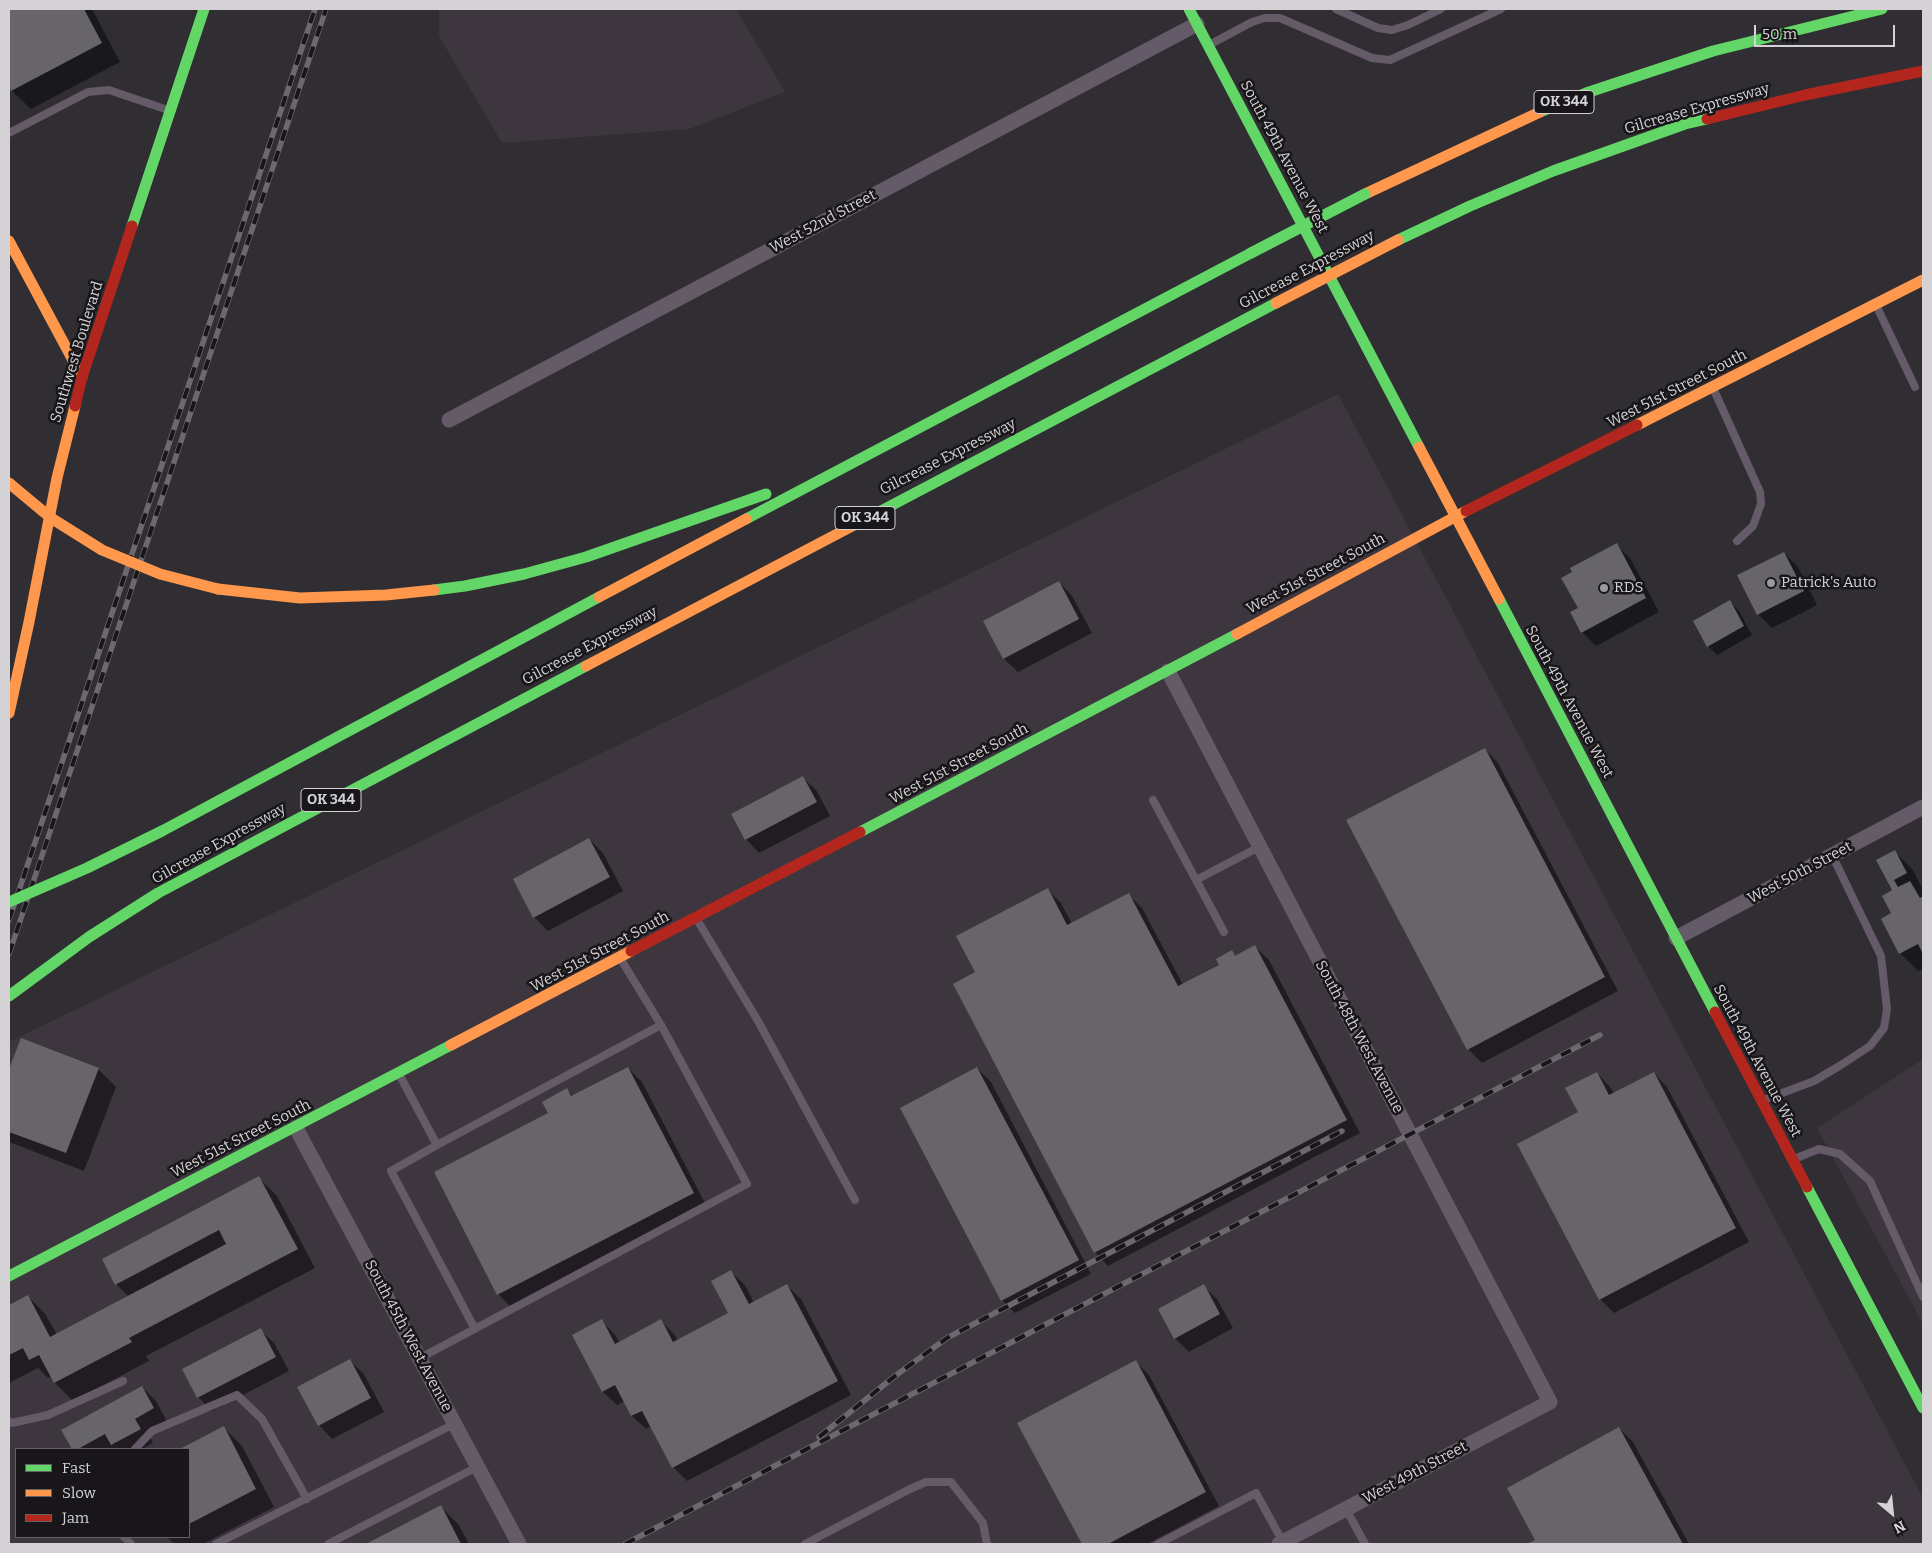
<!DOCTYPE html>
<html>
<head>
<meta charset="utf-8">
<style>
	body { margin:0 }
	#map { position:relative; width:1932px; height:1553px; overflow:hidden; background:#302e32; font-family:Bitter,serif }
	canvas { display:block }
	.frame { position:absolute; inset:0; border:10px solid #d4d2d5; pointer-events:none }
	.legend { position:absolute; left:15px; top:1448px; width:175px; height:90px; box-sizing:border-box; background:#181619; border:1px solid #636164; margin:0; padding:6px 9px; list-style:none; font-size:15px; color:#d4d2d5 }
	.legend li { display:flex; align-items:center; gap:10px; height:25px }
	.legend b { width:25px; border:1px solid #636164 }
	.north { position:absolute; left:1867px; top:1488px; width:50px; height:50px; -webkit-text-stroke:4px #181619; paint-order:stroke; rotate:152deg; font-size:14px; font-weight:700; line-height:20px; text-align:center; color:#d4d2d5 }
	.north::after { content:''; display:block; margin:auto; width:18px; height:22px; background:#d4d2d5; clip-path:polygon(50% 0,100% 100%,50% 72%,0 100%) }
	.scale { position:absolute; left:1754px; top:25px; width:141px; height:22px; box-sizing:border-box; border:2px solid #d4d2d5; border-top:0; padding-left:6px; font-size:15px; line-height:18px; white-space:nowrap; color:#d4d2d5; -webkit-text-stroke:4px #181619; paint-order:stroke }
</style>
</head>
<body>
<div id="map">
<canvas width="1932" height="1553"></canvas>
<div class="frame"></div>
<ul class="legend">
<li><b style="height:6px;background:#63d668"></b>Fast</li>
<li><b style="height:6px;background:#ff974d"></b>Slow</li>
<li><b style="height:6px;background:#b3261e"></b>Jam</li>
</ul>
<div class="north">N</div>
<div class="scale">50 m</div>
</div>
<script>
const context = document.querySelector('canvas').getContext('2d');
context.lineJoin = 'round';
function fillPath(path, color) { context.fillStyle = color; context.fill(path, 'evenodd'); }
const shape = rows => new Path2D(rows.map(r => 'M' + r).join(''));
function trace(path, color, width, dash) { context.strokeStyle = color; context.lineWidth = width; context.lineCap = dash ? 'butt' : 'round'; context.setLineDash(dash || []); context.stroke(path); }
function write(font, color, halo, rows, align = 'center') {
  context.font = font + ' Bitter,serif'; context.lineWidth = 5; context.setLineDash([]); context.textBaseline = 'middle'; context.strokeStyle = halo; context.fillStyle = color; for (const [text, x, y, turn = 0] of rows) {
    context.save(); context.translate(x, y); context.rotate((+turn || 0) * Math.PI / 180); context.textAlign = isNaN(turn) ? turn : align; if (halo) context.strokeText(text, 0, 0); context.fillText(text, 0, 0); context.restore();
  }
}
const built = shape([
	[439,9,736,9,785,92,689,129,502,143,439,36],
	[1338,394,1923,1498,1923,1544,9,1544,9,1042],
	[16,1449,189,1449,189,1537,16,1537],
	[1923,1059,1923,1324,1817,1128]
]);
const shadow = shape([
	[9,9,92,9,120,62,31,109,12,91,9,84],
	[1616,545,1630,558,1659,612,1596,646,1582,632,1579,608],
	[1784,553,1798,567,1817,605,1772,628,1758,614],
	[1059,582,1072,596,1092,633,1018,672,1004,659,985,622],
	[1730,602,1739,611,1752,635,1717,655,1708,646],
	[1485,749,1498,763,1618,991,1482,1063,1468,1049],
	[803,778,817,791,830,816,759,853,746,839],
	[589,839,603,853,623,891,548,931,534,917],
	[1895,852,1913,870,1923,890,1921,893,1923,895,1923,969,1918,971,1900,953,1893,914],
	[1048,890,1061,903,1072,924,1128,894,1142,908,1183,985,1220,965,1232,952,1236,957,1255,947,1269,960,1360,1133,1108,1266,1095,1252,977,973],
	[21,1040,98,1069,116,1087,84,1171,9,1142,9,1072],
	[628,1068,642,1082,707,1207,512,1308,498,1294,550,1114,567,1090,574,1097],
	[977,1068,991,1082,1091,1274,1015,1313,1002,1300],
	[1597,1073,1610,1087,1614,1094,1654,1073,1667,1087,1749,1242,1614,1313,1600,1299,1579,1113],
	[259,1178,277,1196,315,1268,146,1356,149,1361,73,1401,55,1383,52,1376,48,1378,38,1368,9,1383,9,1306,28,1296,46,1315,57,1335,129,1297,116,1284],
	[731,1272,745,1285,754,1303,787,1286,801,1299,851,1395,687,1481,673,1467,651,1426,646,1429,632,1416,625,1401,617,1405,603,1392,574,1336,602,1321,615,1335,619,1342,660,1320,674,1334,678,1341,730,1314],
	[1203,1286,1217,1299,1233,1328,1189,1352,1175,1338],
	[260,1330,274,1343,289,1371,212,1411,198,1397,184,1370],
	[350,1361,364,1374,384,1412,332,1439,319,1425],
	[1136,1362,1149,1375,1219,1506,1147,1544,1083,1544,1019,1423],
	[142,1387,156,1401,167,1422,148,1433,153,1443,142,1449,74,1449,63,1430],
	[224,1428,242,1446,274,1507,203,1544,174,1544,167,1537,189,1537,189,1449,183,1449],
	[1619,1428,1633,1442,1689,1544,1529,1544,1537,1540],
	[441,1507,459,1525,469,1544,369,1544]
]);
const building = shape([
	[9,9,84,9,102,43,11,91,9,86],
	[1617,543,1646,598,1581,633,1570,612,1578,608,1561,578,1572,572,1570,568],
	[1784,552,1804,591,1757,615,1737,575],
	[1059,581,1079,619,1003,659,983,621],
	[1730,600,1744,626,1707,647,1693,621],
	[1485,748,1605,977,1467,1050,1346,820],
	[803,776,817,802,745,840,731,814],
	[589,838,610,877,533,918,513,879],
	[1895,850,1907,873,1894,880,1898,887,1910,881,1920,898,1923,896,1923,954,1918,944,1899,954,1881,919,1891,913,1882,896,1892,890,1876,860],
	[1048,888,1067,925,1129,893,1178,986,1219,965,1216,959,1232,950,1235,956,1255,945,1347,1120,1094,1253,953,984,975,972,956,936],
	[21,1038,99,1068,66,1153,9,1132,9,1069],
	[628,1067,694,1193,497,1295,434,1172,548,1113,542,1102,567,1088,571,1096],
	[977,1067,1079,1260,1001,1301,900,1108],
	[1597,1072,1609,1095,1654,1072,1736,1228,1599,1300,1517,1144,1578,1112,1565,1088],
	[259,1176,298,1249,129,1338,132,1342,54,1383,39,1355,29,1360,23,1348,9,1355,9,1305,28,1295,50,1337,226,1244,219,1230,115,1285,102,1259],
	[731,1270,749,1304,787,1284,838,1381,672,1468,642,1411,631,1416,615,1385,602,1392,572,1335,602,1319,615,1344,661,1319,673,1342,728,1313,711,1281],
	[1204,1284,1220,1314,1174,1339,1158,1309],
	[261,1328,276,1357,197,1398,182,1369],
	[350,1359,371,1398,318,1426,297,1387],
	[1136,1360,1206,1492,1108,1544,1082,1544,1017,1423],
	[142,1386,154,1408,135,1419,141,1429,111,1445,105,1434,78,1449,72,1449,61,1430],
	[224,1426,256,1489,189,1524,189,1449,180,1449],
	[1619,1427,1683,1544,1527,1544,1535,1540,1507,1488],
	[441,1505,461,1544,366,1544]
]);
const lane = shape([
	[1336,9,1378,28,1392,30,1408,25,1441,9],
	[1209,45,1252,22,1265,18,1280,18,1372,58,1390,60,1501,9],
	[9,133,88,92,109,90,168,110],
	[1876,305,1915,387],
	[1713,388,1760,492,1761,504,1753,526,1737,541],
	[1153,800,1196,880,1259,847],
	[1196,880,1224,932],
	[696,918,758,1021,855,1200],
	[399,1074,437,1145,391,1171,475,1329],
	[1764,1100,1814,1081,1841,1065,1870,1046,1884,1028,1887,1009,1881,956,1832,855],
	[437,1145,661,1025],
	[1794,1159,1819,1149,1840,1154,1870,1181,1923,1297],
	[420,1358,747,1184,661,1025,620,958],
	[9,1421,12,1423,48,1415,123,1381],
	[135,1449,152,1431,237,1395,262,1419,307,1499],
	[1346,1509,1365,1544],
	[124,1537,131,1544],
	[216,1544,454,1424],
	[328,1544,477,1467],
	[805,1544,910,1489,926,1482,951,1482,983,1523,987,1544],
	[1158,1544,1256,1493,1283,1542]
]);
const street = shape([
	[449,420,1197,24],
	[1168,671,1550,1402,1279,1544],
	[1676,938,1923,807],
	[296,1128,519,1544]
]);
const fast = shape([
	[1189,9,1419,447],
	[1540,112,1586,93,1713,51,1882,9],
	[132,226,204,9],
	[1398,240,1470,206,1553,171,1685,124,1707,119],
	[877,513,1276,303],
	[746,519,1251,253],
	[434,590,465,586,524,574,586,557,766,494],
	[1499,599,1715,1012],
	[162,831,599,597],
	[860,832,1237,634],
	[9,996,89,937,158,893,586,666],
	[1807,1187,1923,1408],
	[9,1276,451,1045]
]);
const slow = shape([
	[1365,194,1540,112],
	[9,241,82,377],
	[1637,425,1923,280],
	[1419,447,1499,599],
	[218,589,300,598,386,595,434,590],
	[599,597,746,519],
	[1237,634,1466,511],
	[586,666,877,513],
	[9,713,29,622,57,478,75,406],
	[451,1045,631,951]
]);
const jam = shape([
	[1707,119,1805,95,1923,71],
	[75,406,82,377,132,226],
	[1466,511,1637,425],
	[631,951,860,832],
	[1715,1012,1807,1187]
]);
const rail = shape([
	[9,920,315,9],
	[9,954,326,9],
	[819,1437,895,1376,947,1338,1342,1131],
	[625,1544,1600,1035]
]);
const fastBridge = shape([
	[1251,253,1365,194],
	[9,902,87,868,162,831]
]);
const slowBridge = shape([
	[1276,303,1398,240],
	[9,483,51,518,102,550,160,574,218,589]
]);
const markers = [
	[1771,583,5,"#9b999c"],
	[1604,588,5,"#9b999c"]
];
const shields = [
	[1564,102,60],
	[865,518,60],
	[331,800,60]
];
const shieldNames = [
	["OK 344",1564,102],
	["OK 344",865,518],
	["OK 344",331,800]
];
const streetNames = [
	["Gilcrease Expressway",1697,109,-16],
	["South 49th Avenue West",1284,157,62],
	["West 52nd Street",823,222,-28],
	["Gilcrease Expressway",1307,270,-28],
	["Southwest Boulevard",77,352,-73],
	["West 51st Street South",1677,389,-27],
	["Gilcrease Expressway",948,457,-27],
	["West 51st Street South",1316,574,-28],
	["Gilcrease Expressway",590,646,-28],
	["South 49th Avenue West",1569,702,62],
	["West 51st Street South",959,764,-28],
	["Gilcrease Expressway",219,844,-29],
	["West 50th Street",1800,873,-28],
	["West 51st Street South",600,952,-28],
	["South 48th West Avenue",1359,1037,62],
	["South 49th Avenue West",1757,1061,62],
	["West 51st Street South",241,1139,-27],
	["South 45th West Avenue",408,1336,62],
	["West 49th Street",1415,1473,-28]
];
const poiNames = [
	["Patrick's Auto",1781,583],
	["RDS",1614,588]
];
fillPath(built, '#3d363f');
fillPath(shadow, '#0007');
fillPath(building, '#676568');
trace(lane, '#645a68', 8);
trace(street, '#645a68', 15);
trace(fast, '#63d668', 11);
trace(slow, '#ff974d', 11);
trace(jam, '#b3261e', 11);
trace(rail, '#6d6870', 5.5);
trace(rail, '#181619', 4, [11]);
trace(fastBridge, '#63d668', 11);
trace(slowBridge, '#ff974d', 11);
for (const [x, y, r, color] of markers) { const dot = new Path2D(); dot.arc(x, y, r, 0, 2 * Math.PI); context.fillStyle = color; context.fill(dot); trace(dot, '#181619', 2); }
for (const [x, y, w] of shields) { const box = new Path2D(); box.roundRect(x - w / 2, y - 11.5, w, 23, 4); context.fillStyle = '#181619'; context.fill(box); trace(box, '#d4d2d5', 1); }
write('bold 14px', '#d4d2d5', null, shieldNames);
write('15px', '#d4d2d5', '#181619', streetNames);
write('15px', '#d4d2d5', '#181619', poiNames, 'left');
</script>
</body>
</html>
